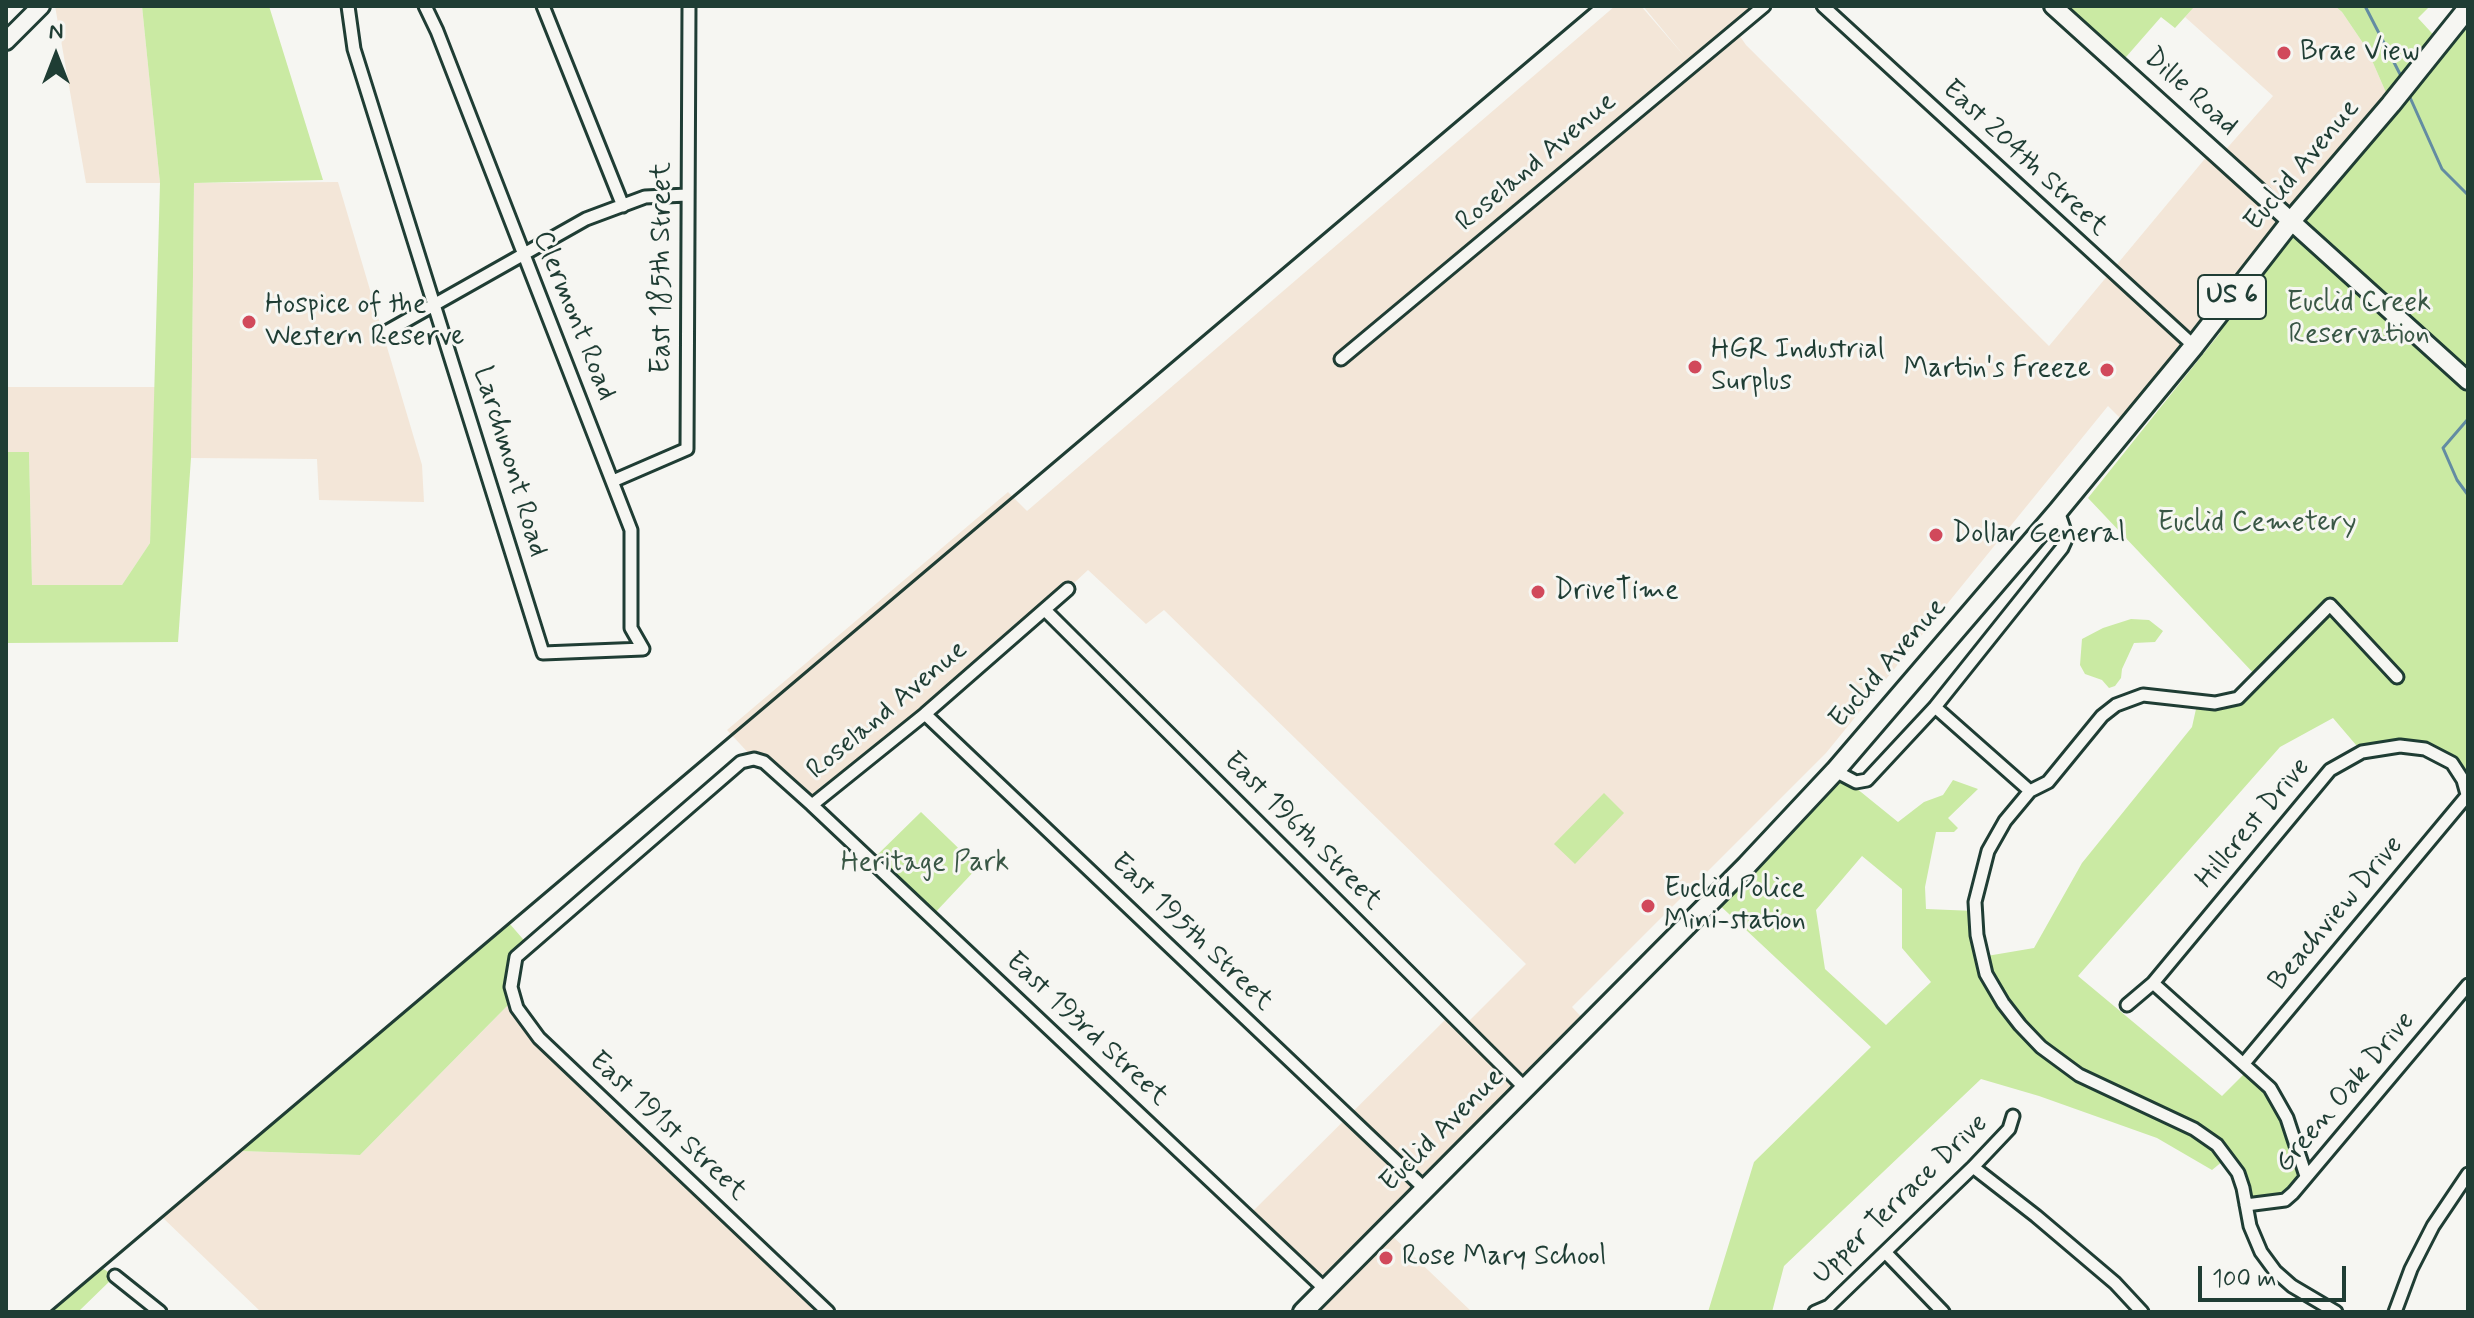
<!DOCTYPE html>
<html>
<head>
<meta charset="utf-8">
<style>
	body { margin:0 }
	#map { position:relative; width:2474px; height:1318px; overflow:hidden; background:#f6f6f2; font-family:Mynerve,sans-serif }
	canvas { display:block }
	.frame { position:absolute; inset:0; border:8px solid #1f3d34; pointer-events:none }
	.north { position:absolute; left:16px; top:16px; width:80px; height:80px; -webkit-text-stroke:6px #f6f6f2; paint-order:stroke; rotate:0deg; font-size:22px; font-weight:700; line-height:32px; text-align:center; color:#1f3d34 }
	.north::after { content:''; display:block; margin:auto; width:28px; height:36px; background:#1f3d34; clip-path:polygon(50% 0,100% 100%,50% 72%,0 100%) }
	.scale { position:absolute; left:2198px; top:1266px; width:148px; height:36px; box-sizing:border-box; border:4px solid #1f3d34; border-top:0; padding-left:10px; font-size:24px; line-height:28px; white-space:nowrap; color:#1f3d34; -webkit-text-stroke:6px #f6f6f2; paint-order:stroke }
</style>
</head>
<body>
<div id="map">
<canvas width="2474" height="1318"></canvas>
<div class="frame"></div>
<div class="north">N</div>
<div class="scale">100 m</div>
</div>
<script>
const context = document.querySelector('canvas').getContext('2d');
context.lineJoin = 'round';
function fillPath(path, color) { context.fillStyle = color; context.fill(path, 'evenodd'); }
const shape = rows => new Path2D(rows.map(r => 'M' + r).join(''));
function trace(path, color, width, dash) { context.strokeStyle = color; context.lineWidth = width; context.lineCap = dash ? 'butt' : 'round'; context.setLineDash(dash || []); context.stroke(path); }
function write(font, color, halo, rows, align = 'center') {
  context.font = font + ' Mynerve,sans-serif'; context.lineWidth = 6; context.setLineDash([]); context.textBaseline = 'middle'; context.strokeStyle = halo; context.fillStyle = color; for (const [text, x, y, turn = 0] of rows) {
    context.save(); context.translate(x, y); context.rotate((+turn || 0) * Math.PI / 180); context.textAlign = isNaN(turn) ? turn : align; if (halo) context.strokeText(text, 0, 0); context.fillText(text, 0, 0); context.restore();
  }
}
const built = shape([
	[55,6,142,6,160,183,86,183],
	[1615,6,1641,6,1686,58,1643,6,1764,6,1735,29,1746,45,2049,346,2213,149,2221,155,2273,96,2185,17,2195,6,2335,6,2342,12,2367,49,2391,104,2128,426,2108,406,1826,753,1572,1007,1588,1024,1385,1229,1472,1312,1303,1312,1325,1290,1248,1216,1451,1014,1464,1026,1526,964,1164,610,1146,624,1088,570,1045,610,812,805,754,759,727,730,1008,492,1027,511],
	[338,182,422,465,424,502,319,500,317,459,191,458,194,183],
	[6,387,155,387,150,543,122,585,32,585,29,452,6,452],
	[514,999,524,1021,828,1312,261,1312,162,1217,240,1151,360,1155]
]);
const green = shape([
	[142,6,269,6,323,180,194,183,191,458,178,642,6,643,6,452,29,452,32,585,122,585,150,543,160,183],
	[2066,6,2195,6,2175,28,2161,17,2119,65,2061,13],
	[2335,6,2430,6,2418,18,2441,43,2468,9,2468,798,2452,763,2425,749,2362,752,2333,718,2280,747,2078,976,2222,1096,2250,1068,2270,1088,2306,1176,2293,1193,2246,1205,2228,1157,2212,1170,2157,1138,2039,1096,1981,1079,1784,1266,1772,1312,1708,1312,1754,1162,1871,1047,1713,899,1835,771,1898,822,1924,802,1943,795,1953,780,1978,789,1948,818,1958,828,1954,832,1936,832,1925,887,1926,909,1975,911,1981,957,2034,948,2082,863,2192,727,2198,700,2228,702,2259,679,2088,498,2220,333,2212,323,2391,104,2367,49,2342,12],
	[1862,856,1902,889,1902,948,1931,982,1886,1025,1825,969,1816,910],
	[2131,619,2149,620,2163,631,2155,642,2134,643,2122,669,2121,678,2115,686,2109,688,2102,680,2085,674,2080,665,2082,639,2103,628],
	[1604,793,1624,813,1575,864,1554,844],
	[921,812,978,867,931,917,871,861],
	[509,923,529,946,516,958,514,999,360,1155,240,1151],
	[102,1268,115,1276,78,1312,50,1312]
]);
const stream = shape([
	[2365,6,2402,78],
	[2408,93,2442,169,2468,195],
	[2468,419,2443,448,2457,480,2468,495]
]);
const street = shape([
	[348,6,354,49,543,653,643,649,631,628,631,530,437,31,425,6],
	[543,6,623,206],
	[1823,6,2194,346],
	[386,332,586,219,645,197,687,195],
	[1341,359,1764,6],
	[613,481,687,449,689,6],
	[1045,610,1525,1088],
	[1935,707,2030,791],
	[925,714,1424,1188],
	[1835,771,1856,782,1867,780,1935,707,2062,548,2067,537,2058,511],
	[812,805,925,714,1068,589],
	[2153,983,2270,1088,2287,1118,2306,1176],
	[2127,1005,2153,983,2330,770,2362,752,2400,746,2425,749,2452,763,2463,780,2468,798],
	[2245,1062,2466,797],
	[1973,1167,2036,1216,2115,1283,2142,1312],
	[2246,1205,2285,1200,2293,1193,2468,985],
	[1885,1252,1943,1312],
	[115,1276,160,1312],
	[828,1312,539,1038,517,1008,511,987,516,957,741,762,754,759,764,762,812,805,1326,1290],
	[1815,1312,1829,1306,1973,1167,2009,1129,2013,1116],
	[2336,1312,2292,1286,2275,1271,2261,1252,2250,1226,2243,1188,2238,1173,2217,1145,2194,1129,2079,1075,2041,1047,2020,1025,2003,1003,1986,974,1977,935,1975,902,1988,851,2005,821,2030,791,2048,782,2102,716,2116,705,2143,695,2215,703,2238,698,2330,605,2397,677],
	[2395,1312,2411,1269,2433,1226,2468,1174]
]);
const secondary = shape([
	[2053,6,2468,381],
	[6,41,41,6]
]);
const primary = shape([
	[1303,1312,1747,865,1835,771,2058,511,2194,346,2292,220,2391,104,2468,8]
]);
const rail = shape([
	[50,1312,1593,6]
]);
const markers = [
	[2284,53,8,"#d1495b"],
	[249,322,8,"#d1495b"],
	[1695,367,8,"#d1495b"],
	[2107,370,8,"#d1495b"],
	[1936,535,8,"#d1495b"],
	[1538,592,8,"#d1495b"],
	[1648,906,8,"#d1495b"],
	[1386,1258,8,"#d1495b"]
];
const shields = [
	[2232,297,68]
];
const shieldNames = [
	["US 6",2232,297]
];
const poiNames = [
	["Brae View",2300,53],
	["Hospice of the",265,306],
	["Western Reserve",265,338],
	["HGR Industrial",1711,351],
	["Surplus",1711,383],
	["Martin's Freeze",2091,370,"right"],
	["Dollar General",1952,535],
	["DriveTime",1554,592],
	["Euclid Police",1664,890],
	["Mini-station",1664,922],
	["Rose Mary School",1402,1258]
];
const streetNames = [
	["Dille Road",2190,93,42],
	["East 204th Street",2024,159,43],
	["Roseland Avenue",1537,163,-40],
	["Euclid Avenue",2303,166,-50],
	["East 185th Street",663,268,-90],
	["Clermont Road",573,316,68],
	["Larchmont Road",509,462,73],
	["Euclid Avenue",1889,664,-49],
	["Roseland Avenue",888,711,-40],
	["Hillcrest Drive",2254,824,-50],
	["East 196th Street",1302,832,45],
	["Beachview Drive",2337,914,-50],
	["East 195th Street",1191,933,44],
	["East 193rd Street",1086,1030,43],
	["Green Oak Drive",2346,1093,-50],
	["East 191st Street",667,1127,43],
	["Euclid Avenue",1443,1131,-45],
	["Upper Terrace Drive",1901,1200,-44]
];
const parkNames = [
	["Euclid Creek",2359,304],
	["Reservation",2359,336],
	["Euclid Cemetery",2257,524],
	["Heritage Park",925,864]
];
fillPath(built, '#f3e6d8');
fillPath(green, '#caeaa3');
trace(stream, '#638ca2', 3);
trace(street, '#1f3d34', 17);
trace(secondary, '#1f3d34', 22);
trace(primary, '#1f3d34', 24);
trace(street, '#f6f6f2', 11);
trace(secondary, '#f6f6f2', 16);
trace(primary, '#f6f6f2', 18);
trace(rail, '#1f3d34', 3);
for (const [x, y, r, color] of markers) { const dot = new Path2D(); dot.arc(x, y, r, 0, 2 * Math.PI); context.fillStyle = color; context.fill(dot); trace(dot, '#f6f6f2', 3); }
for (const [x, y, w] of shields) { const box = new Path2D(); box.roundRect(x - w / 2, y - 22, w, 44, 6); context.fillStyle = '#f6f6f2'; context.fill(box); trace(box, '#1f3d34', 2); }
write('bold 26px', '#1f3d34', null, shieldNames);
write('28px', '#1f3d34', '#f6f6f2', poiNames, 'left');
write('28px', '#1f3d34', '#f6f6f2', streetNames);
write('28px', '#395745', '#f6f6f2', parkNames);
</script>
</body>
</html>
